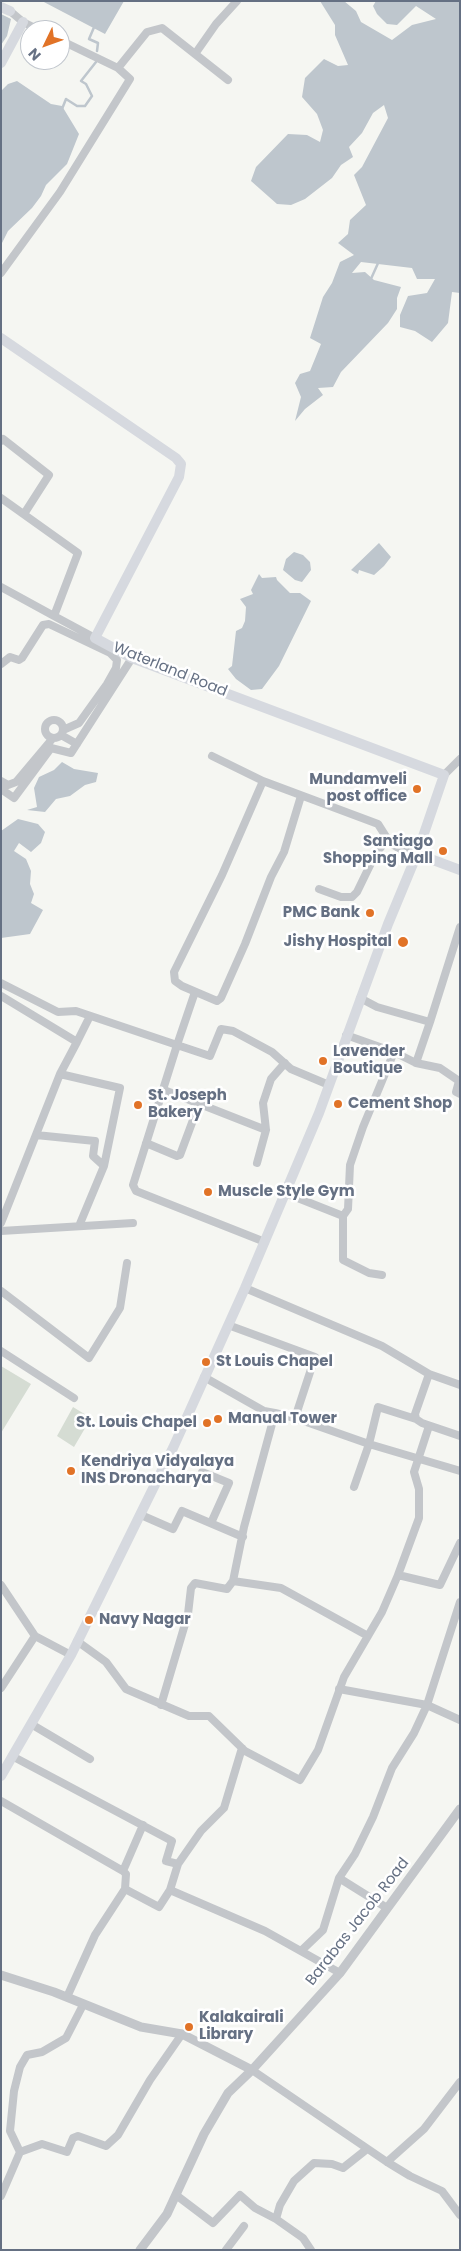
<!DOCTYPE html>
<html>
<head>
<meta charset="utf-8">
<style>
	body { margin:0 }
	#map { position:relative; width:461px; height:2251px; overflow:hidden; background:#f5f6f2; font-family:Poppins,sans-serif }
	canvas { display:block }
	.frame { position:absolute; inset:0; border:2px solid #657083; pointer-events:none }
	.north { position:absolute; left:20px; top:20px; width:50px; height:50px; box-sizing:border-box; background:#fff; border:1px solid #c1c6cd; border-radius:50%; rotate:228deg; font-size:14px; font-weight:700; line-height:20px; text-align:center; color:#657083 }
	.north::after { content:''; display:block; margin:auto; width:18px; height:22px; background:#e17327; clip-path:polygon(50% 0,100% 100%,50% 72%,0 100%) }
</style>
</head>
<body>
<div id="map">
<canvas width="461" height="2251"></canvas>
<div class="frame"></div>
<div class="north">N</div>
</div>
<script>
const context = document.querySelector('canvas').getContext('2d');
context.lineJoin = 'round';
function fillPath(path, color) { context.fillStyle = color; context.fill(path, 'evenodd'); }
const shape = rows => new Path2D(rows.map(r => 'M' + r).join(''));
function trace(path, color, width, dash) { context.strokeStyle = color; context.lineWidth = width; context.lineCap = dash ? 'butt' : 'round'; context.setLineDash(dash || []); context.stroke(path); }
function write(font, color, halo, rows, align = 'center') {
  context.font = font + ' Poppins,sans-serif'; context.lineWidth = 5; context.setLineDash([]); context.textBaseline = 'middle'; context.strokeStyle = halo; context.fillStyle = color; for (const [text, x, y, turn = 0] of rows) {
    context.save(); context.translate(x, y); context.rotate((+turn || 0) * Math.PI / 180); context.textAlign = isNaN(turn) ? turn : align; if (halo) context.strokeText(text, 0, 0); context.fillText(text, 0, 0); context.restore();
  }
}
const green = shape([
	[1,1366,31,1384,1,1433],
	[73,1407,91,1418,74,1447,57,1436]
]);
const water = shape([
	[42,1,124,1,105,34],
	[320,1,344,1,356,11,361,22,392,40,412,25,436,19,416,6,397,25,387,24,377,14,373,6,376,1,460,1,460,293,452,292,448,323,432,342,415,331,400,327,400,315,408,296,427,293,435,279,417,279,412,268,361,262,352,273,365,272,374,280,401,287,397,298,397,309,388,323,341,372,333,387,318,388,323,395,305,409,295,421,301,397,295,383,300,374,310,371,321,344,310,338,323,297,332,283,340,262,354,255,338,243,348,234,350,220,366,205,354,175,362,167,388,118,384,105,373,113,362,133,349,147,353,157,341,165,332,178,305,199,291,205,277,204,251,181,256,167,288,134,307,135,320,142,323,130,317,114,302,97,305,78,324,59,338,66,348,65,335,35,335,25],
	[1,14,11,19,7,36,1,45],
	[17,81,51,104,62,106,79,134,67,164,46,185,41,196,32,208,8,231,1,245,1,91,8,84],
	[379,543,391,557,384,566,374,575,359,570,358,574,351,570],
	[294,552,303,555,310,562,311,570,302,582,295,580,283,570,286,559],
	[259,574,262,578,276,577,277,580,290,593,300,593,311,601,279,666,262,689,251,690,236,679,228,669,232,666,236,631,242,628,245,621,246,607,240,599,253,594,251,590],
	[62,762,74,769,98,773,96,782,85,785,70,796,56,799,45,812,27,810,37,807,34,788,39,777,54,770],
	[18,819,38,824,45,832,41,843,31,852,19,843,14,851,26,859,31,871,30,884,34,894,31,903,43,910,30,934,1,938,1,831]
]);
const stream = shape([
	[95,25,89,39,98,43,97,51],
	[62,109,66,99,77,106,85,106,92,96,86,84,81,81,96,62],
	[370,281,379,261]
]);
const minor = shape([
	[10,11,23,22,39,30],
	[195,54,216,24,237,1],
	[118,68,147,32,162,28,228,80],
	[1,273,60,192,130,79,118,68,60,40],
	[1,441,3,439,49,475,24,514],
	[1,498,78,553,54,616,95,638],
	[1,587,54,616],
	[1,664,10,657,19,660,22,658,43,625,49,624,110,653,117,660,116,668,107,684,79,723,63,730],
	'45 729a9 9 0 1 1 18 0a9 9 0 1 1-18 0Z',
	[61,735,77,744],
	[212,756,263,781],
	[444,775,460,759],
	[1,781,8,785,16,782,53,738],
	[1,789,14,798,51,748,71,753,132,658],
	[301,796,284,852,271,877,245,944,221,998,217,1001,182,986,175,981,174,972,222,875,263,781,378,824,390,843,402,850,417,854],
	[319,889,341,897,352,897,357,892,375,855,387,839],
	[1,983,58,1012,76,1011,177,1045,133,1185,136,1191,265,1242],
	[195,992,177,1045,210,1056,221,1029,233,1031,272,1052,291,1069,329,1085],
	[1,996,77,1042,60,1074,1,1223],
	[360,998,377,1007,430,1022,460,927],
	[77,1042,90,1016],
	[394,1052,416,1063,430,1022],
	[416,1063,440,1068,459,1081,456,1092,460,1094],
	[60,1074,120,1088,104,1166],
	[164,1090,266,1130],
	[36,1135,95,1141,93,1156,104,1166,79,1226],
	[146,1143,177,1156,180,1155,199,1104],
	[257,1163,266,1130,263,1103,271,1079,285,1063],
	[285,1193,343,1216,348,1209,350,1165,363,1127,394,1052,346,1035],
	[343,1216,343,1260,369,1273,382,1275],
	[1,1231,133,1223],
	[245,1288,382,1346,429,1374,460,1385],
	[1,1291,89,1358,120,1308,127,1263],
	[228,1325,315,1357,295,1418,369,1444,354,1487],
	[1,1351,74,1398],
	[429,1374,415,1414,416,1419,422,1423,460,1436],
	[204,1377,264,1411,275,1413,244,1527,233,1581,281,1588,368,1636],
	[275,1413,295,1418],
	[416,1419,378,1407,369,1444,460,1471],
	[202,1472,229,1483,211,1523],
	[141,1515,173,1529,182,1511,243,1537],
	[398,1575,419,1518,419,1489,414,1472,429,1426],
	[1,1585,35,1636,71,1655],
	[77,1641,106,1662,126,1689,189,1716,209,1716,245,1751,300,1780,318,1750,344,1677,382,1612,398,1575,440,1585,460,1543],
	[1,1688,35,1636],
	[339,1689,427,1705,460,1720],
	[161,1705,188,1614,191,1588,195,1583,227,1589,233,1581],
	[31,1724,90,1759],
	[12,1756,172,1841,166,1861,178,1864,170,1890],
	[1,1801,123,1871,126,1874,125,1889,159,1907,170,1890,265,1931,340,1973],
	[178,1864,201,1831,224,1808,242,1748],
	[123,1871,143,1825],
	[339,1878,387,1908],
	[301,1951,323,1930,339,1878,355,1854,373,1817,392,1768,414,1733,427,1705,460,1602],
	[67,1997,95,1935,125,1889],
	[252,2070,387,2162,410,2176,442,2191,460,2215],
	[20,2152,10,2131,14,2091,20,2067,27,2055,42,2052,66,2038,83,2005],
	[387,2162,424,2129,460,2082],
	[176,2195,213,2223,240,2195,255,2208,276,2219],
	[1,2196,20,2152,42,2144,67,2152,73,2138,78,2136,106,2146,118,2135,150,2080,182,2034],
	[226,2250,244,2226],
	[311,2250,303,2238,276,2219,280,2205,294,2181,314,2163,332,2164,343,2168,367,2149]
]);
const tertiary = shape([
	[1,1975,54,1992,141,2027,182,2034,252,2070],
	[140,2250,167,2214,204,2134,228,2093,252,2070,340,1973,460,1809]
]);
const secondary = shape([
	[1,7,10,11],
	[1,63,23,22],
	[1,338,176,458,181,464,179,477,95,638,132,658,444,775,417,854,388,924,319,1113,245,1288,173,1448,71,1655,1,1776],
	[417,854,460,870]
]);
const markers = [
	[417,789,5,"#e17327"],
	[443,851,5,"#e17327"],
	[370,913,5,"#e17327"],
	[403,942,6,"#e17327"],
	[323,1061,5,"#e17327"],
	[338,1104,5,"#e17327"],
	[138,1105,5,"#e17327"],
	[208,1192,5,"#e17327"],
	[206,1362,5,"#e17327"],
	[218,1419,5,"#e17327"],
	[207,1423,5,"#e17327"],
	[71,1471,5,"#e17327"],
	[89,1620,5,"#e17327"],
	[189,2027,5,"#e17327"]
];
const streetNames = [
	["Waterland Road",170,670,22],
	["Barabas Jacob Road",358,1922,-52]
];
const poiNames = [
	["Mundamveli",407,780,"right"],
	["post office",407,797,"right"],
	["Santiago",433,842,"right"],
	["Shopping Mall",433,859,"right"],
	["PMC Bank",360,913,"right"],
	["Jishy Hospital",392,942,"right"],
	["Lavender",333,1052],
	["Boutique",333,1069],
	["St. Joseph",148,1096],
	["Bakery",148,1113],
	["Cement Shop",348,1104],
	["Muscle Style Gym",218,1192],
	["St Louis Chapel",216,1362],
	["Manual Tower",228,1419],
	["St. Louis Chapel",197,1423,"right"],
	["Kendriya Vidyalaya",81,1462],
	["INS Dronacharya",81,1479],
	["Navy Nagar",99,1620],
	["Kalakairali",199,2018],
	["Library",199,2035]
];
fillPath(green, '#d5dcd3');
fillPath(water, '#bec6cd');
trace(stream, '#bec6cd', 2.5);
trace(minor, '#c3c6ca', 8);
trace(tertiary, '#c3c6ca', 9);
trace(secondary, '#d6d9df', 10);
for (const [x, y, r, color] of markers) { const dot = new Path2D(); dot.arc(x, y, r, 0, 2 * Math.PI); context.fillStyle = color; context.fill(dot); trace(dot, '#fff', 2); }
write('15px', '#657083', '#fff', streetNames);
write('bold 15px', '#657083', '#fff', poiNames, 'left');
</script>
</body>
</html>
